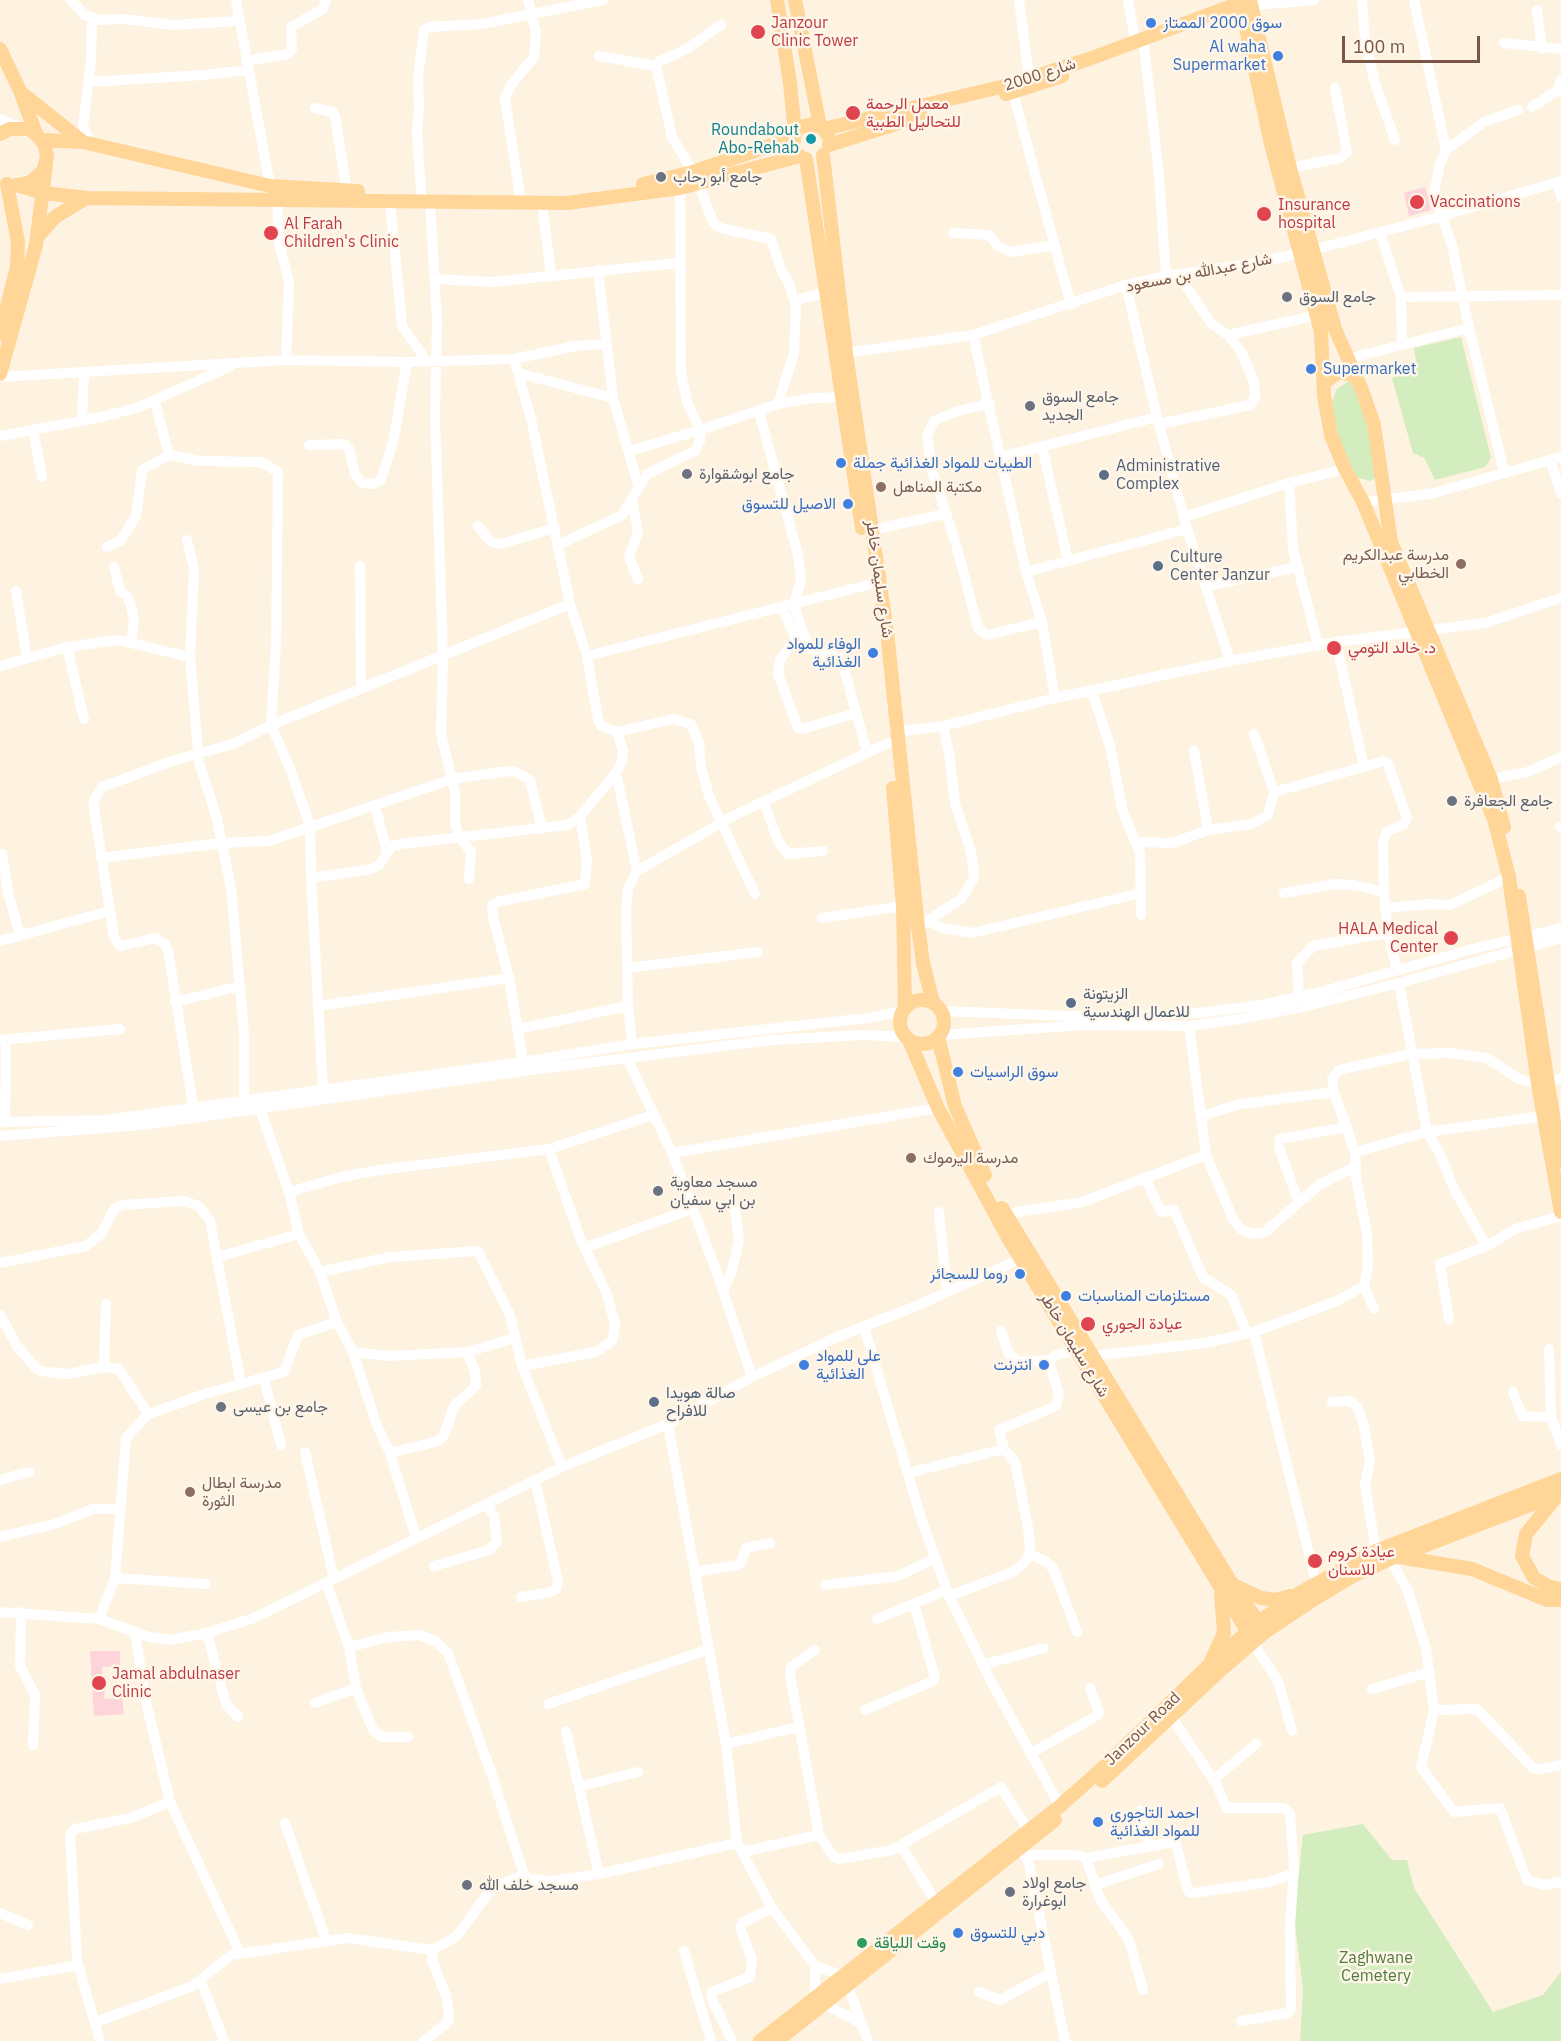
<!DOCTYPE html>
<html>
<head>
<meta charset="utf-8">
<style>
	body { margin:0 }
	#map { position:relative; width:1561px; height:2041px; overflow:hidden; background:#fef2e1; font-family:"IBM Plex Sans",sans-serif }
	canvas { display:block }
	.scale { position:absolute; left:1342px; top:36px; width:138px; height:27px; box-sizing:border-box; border:3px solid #795645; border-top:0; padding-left:8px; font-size:18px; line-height:21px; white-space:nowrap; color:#795645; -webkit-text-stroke:4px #fff6ea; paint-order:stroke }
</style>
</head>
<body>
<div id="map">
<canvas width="1561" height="2041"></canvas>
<div class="scale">100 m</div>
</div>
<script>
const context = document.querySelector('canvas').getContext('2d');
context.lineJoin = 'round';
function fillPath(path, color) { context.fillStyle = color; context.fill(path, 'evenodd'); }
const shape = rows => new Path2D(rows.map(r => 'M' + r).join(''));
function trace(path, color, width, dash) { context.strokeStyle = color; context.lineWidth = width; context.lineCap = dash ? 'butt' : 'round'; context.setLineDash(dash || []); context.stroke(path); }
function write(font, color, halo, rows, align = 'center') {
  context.font = font + ' "IBM Plex Sans",Vazirmatn,sans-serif'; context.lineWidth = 5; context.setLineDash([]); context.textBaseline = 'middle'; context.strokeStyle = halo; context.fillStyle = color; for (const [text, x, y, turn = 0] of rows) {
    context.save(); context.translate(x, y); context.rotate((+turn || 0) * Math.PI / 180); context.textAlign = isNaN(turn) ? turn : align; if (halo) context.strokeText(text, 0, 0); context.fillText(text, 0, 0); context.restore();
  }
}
const medical = shape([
	[1425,187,1431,210,1409,216,1404,193],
	[90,1651,120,1651,120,1666,102,1667,102,1677,106,1677,104,1699,122,1698,124,1714,94,1716]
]);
const green = shape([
	[1461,337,1491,458,1485,467,1435,480,1424,458,1413,453,1392,378,1399,376,1395,367,1416,361,1414,348],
	[1349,381,1356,384,1362,394,1379,476,1370,481,1356,477,1344,458,1331,404,1337,389],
	[1363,1824,1392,1860,1407,1860,1414,1888,1493,2012,1543,1995,1561,1972,1561,2041,1300,2041,1303,1989,1294,1916,1303,1835]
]);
const minor = shape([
	[71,0,85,15,99,20,123,19,174,25,238,21],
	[236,0,270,186],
	[1019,0,1029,77],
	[1128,0,1135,41],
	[1362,0,1365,40,1375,83,1395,140],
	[1414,0,1446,150],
	[1251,9,1257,5,1314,0],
	[1537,10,1542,49],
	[1504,43,1561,49],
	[1144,46,1159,175,1166,276],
	[599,56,656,66],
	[246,61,288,54,292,50,291,27,323,9,326,0],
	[88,82,203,75,248,70],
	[1013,93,1071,305],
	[1532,107,1557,91,1561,80],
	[315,108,333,112,335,117,347,191],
	[0,119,19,127],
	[91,144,83,126,91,61,92,18],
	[1290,168,1340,158,1347,152,1335,88],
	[693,172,672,137,656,66,658,62,685,50,721,25],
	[698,182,713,222,720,228,771,239,782,272,789,283,796,308,794,353,778,404],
	[1557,182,1561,197],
	[421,193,417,131,419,107,418,77,424,30,430,27,482,24,603,0],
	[520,197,505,98,511,85,534,57,536,32,528,0],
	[277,199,279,243,289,282,286,360],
	[390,201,402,326,425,359],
	[430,202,437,321,435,417,443,655,441,734,455,792,455,823,459,836,471,852,469,879],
	[542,204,551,274],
	[1380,232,1401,297],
	[953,233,989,235,998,246,1011,252,1055,245],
	[598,270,613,398,639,488],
	[436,279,492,282,678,263],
	[1126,285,1157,417,1187,529,1230,661],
	[795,300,826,293],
	[973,335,1026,572,1042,622,1055,698],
	[1228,335,1318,315],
	[1402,345,1401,297,1561,295],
	[839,354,973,335,1126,285,1166,276,1251,264,1301,253,1442,216,1561,181],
	[514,359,531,419,570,604,587,656,598,719,601,726,617,732,623,750,622,761,616,773,637,871,628,889,626,909,628,1006,632,1044],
	[1347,359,1469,328],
	[518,373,613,398],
	[0,377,286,360,407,362,514,359,575,346,606,344],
	[155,402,169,455],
	[990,403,955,412,934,421,927,436,932,471,956,544,978,628,987,635,1042,622],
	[759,412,798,555,801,579,794,604,802,631,811,649,818,653,839,657,842,661,867,752],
	[82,421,84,372],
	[1159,424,1250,405,1255,398,1254,382,1242,353,1228,335,1211,323,1178,275],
	[33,430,42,477],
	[0,436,102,417,139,407,231,366],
	[309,445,344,444,349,449,355,474,362,483,373,484,381,480,394,438,407,362],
	[1042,446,1068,561],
	[629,451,700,430,687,402,681,372,680,188],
	[1000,457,1157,417],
	[1550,459,1561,494],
	[1504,472,1469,328,1452,245,1435,196,1435,187,1440,164,1446,150,1484,122,1518,110],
	[1289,483,1345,469],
	[632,501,638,532,629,557,638,579],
	[1363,502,1430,494,1561,457],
	[1184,517,1289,483,1293,549,1318,645],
	[478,526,490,541,500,544,555,528],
	[872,530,945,514],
	[187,540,194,569,190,657],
	[558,545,622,515,647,474,695,451,700,441,700,430,778,404,813,398,841,397],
	[107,547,120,541,136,516,142,470,169,455,200,461,261,462,278,472,276,643,271,725,291,771,310,826,311,878,323,1089],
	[360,566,361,688],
	[114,567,120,591,127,596,131,605,134,621,131,642],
	[1026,572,1187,529],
	[1207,586,1297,567],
	[16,591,27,658],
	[782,607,794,635,794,641,780,660,778,674,798,728,803,729,856,713],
	[1336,642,1364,767],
	[67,647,84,719],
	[587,656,872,584],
	[0,666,67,647,118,640,190,657,199,762,217,819,231,888,244,1033,244,1100],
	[1092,691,1110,746,1123,812,1140,853,1141,915],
	[617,732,673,719,691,724,699,743,701,767,709,796,755,894],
	[896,732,943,726,1055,698,1230,661,1336,642,1485,623,1561,598],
	[1194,751,1208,830],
	[1491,779,1528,772,1561,757],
	[1274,792,1384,761,1388,764,1407,818,1403,825,1386,832,1383,843,1384,892,1388,933,1397,970],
	[764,802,778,841,788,854,823,851],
	[375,805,387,852],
	[1560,827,1561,827],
	[1137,842,1173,843,1208,830,1252,824,1268,815,1274,792,1254,734],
	[2,854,8,892,20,936],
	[101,858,222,843,269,841,452,779,501,772,514,771,530,780,542,829],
	[637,871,735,815,888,743],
	[311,878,372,869,379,865,392,846,401,844,568,825,580,816,616,773],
	[1284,893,1335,884,1354,885,1384,892],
	[1385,908,1429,904,1450,905,1509,877],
	[822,918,903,906],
	[928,921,942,928,972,933,1141,893],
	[918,927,961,899,973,880,974,873,971,852,955,804,949,753,943,726],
	[0,941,110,911],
	[628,968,758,952],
	[1399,983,1427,1132,1439,1152,1454,1189,1482,1238,1487,1246,1515,1229,1561,1216],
	[1299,997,1297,963,1313,946,1388,933],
	[175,1002,240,986],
	[318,1006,509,978],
	[942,1011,1068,1016,1150,1015,1199,1013,1262,1005,1321,992,1469,950,1561,928],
	[1189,1026,1206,1155,1233,1219,1241,1229,1252,1234,1265,1232,1319,1185,1356,1166,1355,1152,1427,1132,1543,1116],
	[518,1029,628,1006],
	[940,1035,1084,1025,1189,1026,1240,1019,1302,1007,1399,983,1561,938],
	[0,1040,120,1029],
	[628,1060,672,1153,717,1273,752,1377],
	[523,1062,509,978,493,917,492,905,497,902,585,884,587,861,580,816],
	[1548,1081,1561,1079],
	[193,1106,168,950,165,944,155,938,120,946,114,937,94,808,94,800,102,787,175,760,233,744,271,725,570,604],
	[260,1109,289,1192,299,1234,320,1272,337,1322,353,1352,376,1423,390,1453,416,1537],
	[1201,1116,1241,1104,1334,1092],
	[0,1122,105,1120,523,1062,632,1044,868,1018,903,1011],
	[5,1123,6,1040],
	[0,1136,142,1125,524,1071,772,1040,861,1035,906,1037],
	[1355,1152,1334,1092,1332,1079,1339,1070,1411,1054,1450,1053,1487,1058,1519,1079,1538,1084],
	[672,1153,938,1108],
	[1356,1166,1356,1178,1367,1234,1368,1267,1364,1286,1374,1309],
	[1145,1177,1161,1212,1174,1210,1203,1277,1231,1295,1247,1333],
	[289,1192,342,1177,379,1170,549,1149,653,1115],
	[1298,1201,1279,1147,1280,1139,1347,1127],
	[939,1212,947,1291],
	[1005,1214,1082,1202,1206,1155],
	[587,1247,692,1209],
	[218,1257,299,1234],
	[0,1263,86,1246,102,1233,114,1209,122,1205,183,1201,199,1206,210,1221,241,1384],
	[320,1272,390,1257,478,1251,510,1315,522,1366,562,1467],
	[723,1290,731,1274,739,1240,735,1210],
	[0,1315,17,1346,35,1367,41,1371,67,1374,104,1367,119,1369,148,1414],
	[1449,1319,1440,1264,1487,1246],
	[864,1327,922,1521,949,1596,993,1685,1060,1806],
	[1001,1331,1009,1354,1019,1362,1051,1360],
	[1254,1332,1316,1582],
	[1549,1349,1551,1417,1561,1445],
	[353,1352,390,1356,467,1352,515,1338],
	[1093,1356,1204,1343,1254,1332,1337,1301,1364,1286],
	[522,1366,596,1352,612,1341,614,1332,615,1323,606,1292,580,1238,549,1149],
	[104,1367,106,1304],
	[264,1379,281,1445],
	[1513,1392,1522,1416,1551,1417],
	[1332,1402,1351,1401,1358,1408,1363,1422,1370,1461,1365,1485,1376,1551],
	[668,1424,726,1744,737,1843,772,1908,815,1966,841,1975],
	[305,1452,334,1579],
	[390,1453,438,1441,444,1435,454,1406,476,1386,475,1371,467,1352],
	[908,1473,1004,1449],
	[0,1480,30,1472],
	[0,1537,55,1524,93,1509,120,1509],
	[1030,1554,1045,1561,1053,1568,1077,1632],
	[1390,1559,1408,1591,1426,1649,1434,1710,1421,1767,1454,1812,1500,1808,1527,1880,1544,1885,1561,1882],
	[434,1566,489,1550,497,1542,494,1516,487,1504],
	[695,1572,738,1565,741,1562,746,1548,770,1543],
	[115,1578,206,1584],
	[326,1582,349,1647,356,1688,373,1730,382,1737,408,1737],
	[825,1585,898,1576,936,1558],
	[949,1596,1013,1572,1022,1565,1030,1554,1029,1533,1015,1462,1004,1449,999,1430,1056,1406,1059,1394,1050,1366,1051,1360,1054,1356,1077,1350],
	[521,1597,551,1592,556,1589,558,1581,535,1480],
	[0,1612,99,1619,149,1637,170,1640,207,1633,254,1618,562,1467,668,1424,752,1377,837,1337,914,1307,1027,1256],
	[21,1612,20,1666,35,1695,33,1745],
	[99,1619,115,1578,126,1438,148,1414,208,1393,284,1372,298,1335,337,1322],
	[877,1619,947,1590],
	[135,1633,146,1702,170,1802,240,1953],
	[207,1633,226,1704,238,1717],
	[1253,1643,1278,1681,1292,1731],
	[349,1647,389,1637,420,1635,435,1641,448,1653,491,1772,524,1875,531,1879,551,1881,599,1874,737,1843],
	[815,1650,791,1667,790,1675,819,1835,834,1857,840,1859,892,1850,1001,1787,1028,1830],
	[982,1665,1044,1648],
	[1372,1689,1430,1672],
	[315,1703,356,1688],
	[548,1704,707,1650],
	[865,1710,931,1682,935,1678,914,1604],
	[1434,1710,1477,1709,1533,1768,1541,1769,1561,1765],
	[1172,1718,1217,1785,1226,1808,1284,1808,1290,1813,1294,1867,1290,1927,1291,2009,1287,2013,1241,2021],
	[566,1731,599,1874],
	[726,1744,798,1727],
	[1030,1754,1096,1716,1099,1713,1090,1688],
	[1213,1780,1256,1744],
	[581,1786,638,1772],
	[1140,1811,1149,1845],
	[285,1823,326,1940],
	[901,1846,936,1902],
	[1023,1851,1029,1864,1065,2041],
	[742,1852,819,1835],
	[1025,1855,1076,1855,1086,1858,1173,1842,1176,1844,1187,1887,1189,1892,1194,1893,1269,1882,1293,1874],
	[1086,1858,1100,1899,1129,1940,1143,1990],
	[1095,1885,1159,1864],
	[0,1913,28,1925],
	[684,1951,711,2041],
	[815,1966,815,1995],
	[0,1979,78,1965],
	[201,1981,224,2041],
	[848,1986,868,2041],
	[979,1992,1000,2000,1050,1973],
	[824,2004,859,2022],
	[96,2022,193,1986,231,1955,348,1938,433,1950],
	[100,2041,77,1960,70,1835,75,1829,130,1818,170,1802],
	[424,2041,448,2022,449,2014,446,1996,432,1960,433,1950,457,1936,489,1892,501,1884,524,1875],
	[732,2041,712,1999,712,1992,750,1977,752,1959,740,1928,742,1923,772,1908]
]);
const major = shape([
	[777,0,790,83,795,132,793,146],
	[795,0,820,126],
	[1240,0,1271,144,1321,332,1324,395,1331,435,1345,469,1363,502,1494,819,1509,877,1538,1084,1561,1212],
	[1250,0,1290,168,1335,329,1362,390,1374,425,1391,542,1491,779,1504,827],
	[0,49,21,93,36,134],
	[1006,94,1062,76],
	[24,95,83,142],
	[824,129,1009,85,1089,59,1248,0],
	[795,132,800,127,813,124,824,129,828,136],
	[0,134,10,129,29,129,36,134,45,145,47,158,43,171,31,182,17,185],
	[42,140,83,142,270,186,358,191],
	[829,145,921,116],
	[823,155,846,353,887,632,918,927,923,963,933,1003],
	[806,159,862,528],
	[643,184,693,172,793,138],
	[16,185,44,193,87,198,567,203,680,188,800,156],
	[38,236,55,217,86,198],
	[0,334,17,267,18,242,7,184],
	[0,374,36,245,46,164],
	[1324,383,1338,372,1354,375],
	[893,788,903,906,905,1008],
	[1519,896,1560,1161],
	'900 1022a22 22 0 1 1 44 0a22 22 0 1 1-44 0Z',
	[938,1037,955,1106,985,1175],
	[909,1040,938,1108,1007,1236,1252,1639],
	[1002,1208,1229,1579,1262,1628],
	[1557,1496,1526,1534,1522,1556,1534,1578,1550,1587,1561,1589],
	[1399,1557,1472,1569,1547,1600,1561,1600],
	[1238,1587,1261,1598,1276,1600,1290,1596],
	[1211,1661,1224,1633,1221,1593],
	[1102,1781,1223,1668,1265,1632,1316,1598,1351,1577,1390,1559,1561,1493],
	[760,2041,1060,1806,1105,1766,1209,1665,1259,1622,1298,1594,1376,1551,1561,1479],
	[777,2041,1055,1820]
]);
const markers = [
	[1151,23,6,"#3f7fe0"],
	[758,32,8,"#e0444e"],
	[1278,56,6,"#3f7fe0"],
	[853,113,8,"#e0444e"],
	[811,139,6,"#0f9aa8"],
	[661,177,6,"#6b7280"],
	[1417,202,8,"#e0444e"],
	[1264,214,8,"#e0444e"],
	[271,233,8,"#e0444e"],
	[1287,297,6,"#6b7280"],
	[1311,369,6,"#3f7fe0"],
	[1030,406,6,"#6b7280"],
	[841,463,6,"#3f7fe0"],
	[687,474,6,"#6b7280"],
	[1104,475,6,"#5c6f8a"],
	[881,487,6,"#8d6e63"],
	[848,504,6,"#3f7fe0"],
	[1461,564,6,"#8d6e63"],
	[1158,566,6,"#5c6f8a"],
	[1334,648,8,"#e0444e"],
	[873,653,6,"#3f7fe0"],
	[1452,801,6,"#6b7280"],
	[1451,938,8,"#e0444e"],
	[1071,1003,6,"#5c6f8a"],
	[958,1072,6,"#3f7fe0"],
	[911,1158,6,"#8d6e63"],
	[658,1191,6,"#6b7280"],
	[1020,1274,6,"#3f7fe0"],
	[1066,1296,6,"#3f7fe0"],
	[1088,1324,8,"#e0444e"],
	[804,1365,6,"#3f7fe0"],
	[1044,1365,6,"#3f7fe0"],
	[654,1402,6,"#5c6f8a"],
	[221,1407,6,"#6b7280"],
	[190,1492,6,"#8d6e63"],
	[1315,1561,8,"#e0444e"],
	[99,1683,8,"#e0444e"],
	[1098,1822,6,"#3f7fe0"],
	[467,1885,6,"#6b7280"],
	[1010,1892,6,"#6b7280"],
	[958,1933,6,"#3f7fe0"],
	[862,1943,6,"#2e9e5b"]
];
const healthNames = [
	["Janzour",771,23],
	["Clinic Tower",771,41],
	["معمل الرحمة",866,104],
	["للتحاليل الطبية",866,122],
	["Vaccinations",1430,202],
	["Insurance",1278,205],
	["hospital",1278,223],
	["Al Farah",284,224],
	["Children's Clinic",284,242],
	["د. خالد التومي",1348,648],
	["HALA Medical",1438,929,"right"],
	["Center",1438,947,"right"],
	["عيادة الجوري",1102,1324],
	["عيادة كروم",1328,1552],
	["للاسنان",1328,1570],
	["Jamal abdulnaser",112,1674],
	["Clinic",112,1692]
];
const shopNames = [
	["سوق 2000 الممتاز",1163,23],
	["Al waha",1266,47,"right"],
	["Supermarket",1266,65,"right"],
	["Supermarket",1323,369],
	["الطيبات للمواد الغذائية جملة",853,463],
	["الاصيل للتسوق",836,504,"right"],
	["الوفاء للمواد",861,644,"right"],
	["الغذائية",861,662,"right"],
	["سوق الراسيات",970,1072],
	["روما للسجائر",1008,1274,"right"],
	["مستلزمات المناسبات",1078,1296],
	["علي للمواد",816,1356],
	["الغذائية",816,1374],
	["انترنت",1032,1365,"right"],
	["احمد التاجوري",1110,1813],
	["للمواد الغذائية",1110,1831],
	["دبي للتسوق",970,1933]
];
const streetNames = [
	["شارع 2000",1040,75,-18],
	["شارع عبدالله بن مسعود",1199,273,-11],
	["شارع سليمان خاطر",879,579,82],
	["شارع سليمان خاطر",1074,1345,59],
	["Janzour Road",1143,1729,-44]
];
const cultureNames = [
	["Roundabout",799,130],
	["Abo-Rehab",799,148]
];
const worshipNames = [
	["جامع أبو رحاب",673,177],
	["جامع السوق",1299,297],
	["جامع السوق",1042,397],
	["الجديد",1042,415],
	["جامع ابوشقوارة",699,474],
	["جامع الجعافرة",1464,801],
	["مسجد معاوية",670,1182],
	["بن ابي سفيان",670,1200],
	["جامع بن عيسى",233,1407],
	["جامع اولاد",1022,1883],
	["ابوغرارة",1022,1901],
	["مسجد خلف الله",479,1885]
];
const serviceNames = [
	["Administrative",1116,466],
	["Complex",1116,484],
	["Culture",1170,557],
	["Center Janzur",1170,575],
	["الزيتونة",1083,994],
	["للاعمال الهندسية",1083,1012],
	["صالة هويدا",666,1393],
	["للافراح",666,1411]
];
const educationNames = [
	["مكتبة المناهل",893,487],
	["مدرسة عبدالكريم",1449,555,"right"],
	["الخطابي",1449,573,"right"],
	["مدرسة اليرموك",923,1158],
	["مدرسة ابطال",202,1483],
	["الثورة",202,1501]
];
const leisureNames = [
	["وقت اللياقة",874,1943]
];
const parkNames = [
	["Zaghwane",1376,1958],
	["Cemetery",1376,1976]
];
fillPath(medical, '#fdd4da');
fillPath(green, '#d3edbe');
trace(minor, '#fff', 10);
trace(major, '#ffd598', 14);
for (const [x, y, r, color] of markers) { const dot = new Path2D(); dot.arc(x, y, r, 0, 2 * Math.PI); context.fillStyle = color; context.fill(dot); trace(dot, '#fff6ea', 2); }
write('16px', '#be3a42', '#fff6ea', healthNames, 'left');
write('16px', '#366cbe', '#fff6ea', shopNames, 'left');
write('16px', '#795645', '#fff6ea', streetNames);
write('16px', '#0d838f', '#fff6ea', cultureNames, 'right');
write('16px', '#5b616d', '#fff6ea', worshipNames, 'left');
write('16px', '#4e5e75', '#fff6ea', serviceNames, 'left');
write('16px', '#785e54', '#fff6ea', educationNames, 'left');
write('16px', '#27864d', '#fff6ea', leisureNames, 'left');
write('16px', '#4e7a3a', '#fff6ea', parkNames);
</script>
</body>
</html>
